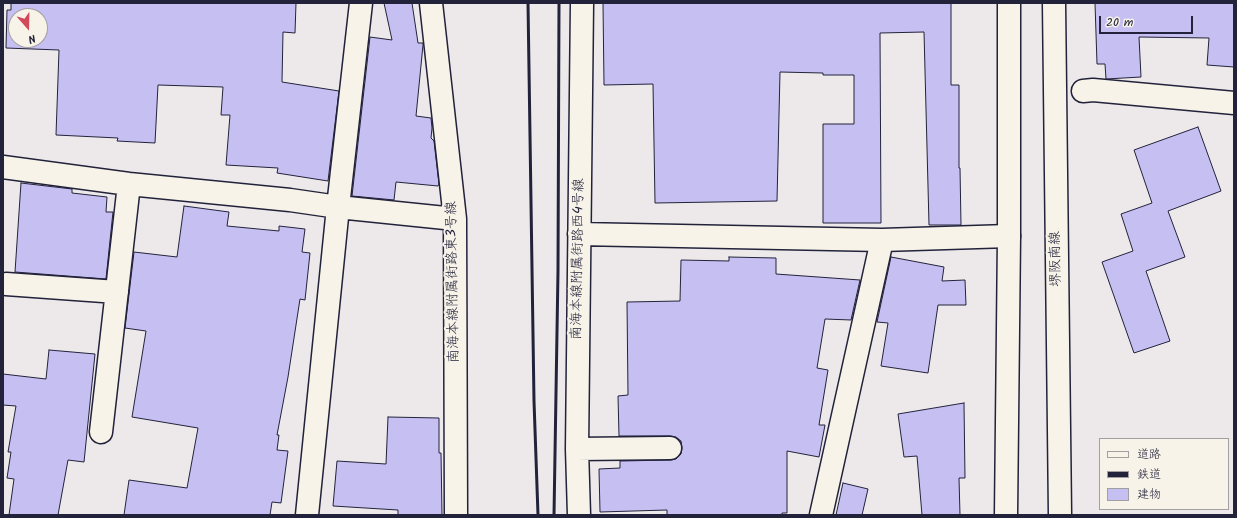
<!DOCTYPE html>
<html>
<head>
<meta charset="utf-8">
<style>
	body { margin:0 }
	#map { position:relative; width:1237px; height:518px; overflow:hidden; background:#ede9ea; font-family:Kalam,"Klee One",sans-serif }
	canvas { display:block }
	.frame { position:absolute; inset:0; border:4px solid #22223b; pointer-events:none }
	.legend { position:absolute; left:1099px; top:438px; width:130px; height:72px; box-sizing:border-box; background:#f7f3e8; border:1px solid #a29fa3; margin:0; padding:5px 7px; list-style:none; font-size:12px; color:#22223b }
	.legend li { display:flex; align-items:center; gap:8px; height:20px }
	.legend b { width:20px; border:1px solid #a29fa3 }
	.north { position:absolute; left:8px; top:8px; width:40px; height:40px; box-sizing:border-box; background:#f7f3e8; border:1px solid #a29fa3; border-radius:50%; rotate:160deg; font-size:11px; font-weight:700; line-height:16px; text-align:center; color:#22223b }
	.north::after { content:''; display:block; margin:auto; width:14px; height:18px; background:#d1495b; clip-path:polygon(50% 0,100% 100%,50% 72%,0 100%) }
	.scale { position:absolute; left:1099px; top:16px; width:94px; height:18px; box-sizing:border-box; border:2px solid #22223b; border-top:0; padding-left:5px; font-size:12px; line-height:14px; white-space:nowrap; color:#22223b; -webkit-text-stroke:3px #f7f3e8; paint-order:stroke }
</style>
</head>
<body>
<div id="map">
<canvas width="1237" height="518"></canvas>
<div class="frame"></div>
<ul class="legend">
<li><b style="height:5px;background:#f7f3e8"></b>道路</li>
<li><b style="height:5px;background:#22223b"></b>鉄道</li>
<li><b style="height:11px;background:#c6bff1"></b>建物</li>
</ul>
<div class="north">N</div>
<div class="scale">20 m</div>
</div>
<script>
const context = document.querySelector('canvas').getContext('2d');
context.lineJoin = 'round';
function fillPath(path, color) { context.fillStyle = color; context.fill(path, 'evenodd'); }
const shape = rows => new Path2D(rows.map(r => 'M' + r).join(''));
function trace(path, color, width, dash) { context.strokeStyle = color; context.lineWidth = width; context.lineCap = dash ? 'butt' : 'round'; context.setLineDash(dash || []); context.stroke(path); }
function write(font, color, halo, rows, align = 'center') {
  context.font = font + ' Kalam,"Klee One",sans-serif'; context.lineWidth = 4; context.setLineDash([]); context.textBaseline = 'middle'; context.strokeStyle = halo; context.fillStyle = color; for (const [text, x, y, turn = 0] of rows) {
    context.save(); context.translate(x, y); context.rotate((+turn || 0) * Math.PI / 180); context.textAlign = isNaN(turn) ? turn : align; if (halo) context.strokeText(text, 0, 0); context.fillText(text, 0, 0); context.restore();
  }
}
const building = shape([
	[11,3,296,3,295,33,283,32,282,82,339,91,328,181,277,173,278,168,226,165,230,115,221,115,223,87,158,85,155,143,117,141,118,138,56,135,59,50,6,48,7,10,11,10,11,3],
	[16,16,40,16,40,40,16,40,16,16],
	[384,3,412,3,418,43,423,43,423,45,416,116,431,118,432,128,431,138,434,141,439,184,438,186,396,182,394,200,352,196,370,37,392,40,384,3],
	[603,3,951,3,951,85,959,85,959,168,960,168,961,225,929,225,924,32,880,33,881,223,823,223,823,124,854,124,854,75,823,75,823,73,780,72,777,201,655,203,653,84,604,85,603,3],
	[1095,3,1234,3,1234,67,1207,65,1209,38,1139,37,1141,77,1106,79,1105,64,1097,64,1095,3],
	[1198,127,1221,191,1168,211,1185,257,1146,271,1170,341,1134,353,1102,262,1133,251,1121,214,1152,203,1134,150,1198,127],
	[21,183,72,189,72,193,107,197,106,212,113,212,106,279,15,272,21,183],
	[184,206,229,212,227,226,279,231,279,226,305,229,302,252,310,253,305,300,300,299,288,377,277,435,279,435,277,450,288,451,281,503,272,502,270,515,124,515,129,480,187,488,198,428,132,417,146,331,125,328,134,252,177,257,184,206],
	[729,257,776,258,776,274,860,280,851,320,825,319,817,368,828,370,819,425,825,425,819,457,787,451,787,513,782,513,782,515,667,515,667,510,600,512,599,469,620,468,620,461,671,460,676,459,681,454,682,448,681,441,676,437,670,436,619,436,618,396,628,395,627,302,680,301,681,260,729,261,729,257],
	[891,257,944,267,942,281,965,280,966,305,938,305,928,373,881,366,888,323,877,322,891,257],
	[49,350,95,354,84,462,68,460,58,515,9,515,14,479,7,478,11,452,8,452,16,406,3,405,3,374,46,379,49,350],
	[964,403,965,478,959,478,960,515,922,515,917,456,904,457,898,414,964,403],
	[388,417,439,418,439,453,441,453,442,515,398,515,398,510,333,506,337,461,386,464,388,417],
	[843,483,868,489,862,515,836,515,843,483]
]);
const street = shape([
	[431,3,455,219,456,515],
	[1083,91,1093,90,1234,103],
	[3,167,129,184,290,200,338,207,455,219],
	[579,234,882,240,1009,236],
	[6,284,117,292],
	[101,432,129,184],
	[577,449,670,448],
	[307,515,338,207,361,3],
	[579,515,577,449,582,3],
	[821,515,882,240]
]);
const secondary = shape([
	[1054,3,1060,515],
	[1006,515,1009,236,1009,3]
]);
const rail = shape([
	[528,3,534,401,538,515],
	[554,515,558,271,559,3]
]);
const streetNames = [
	["南海本線附属街路西4号線",579,259,-89],
	["堺阪南線",1057,259,-91],
	["南海本線附属街路東3号線",454,282,-91]
];
fillPath(building, '#c6bff1');
trace(building, '#22223b', 1);
trace(street, '#22223b', 25);
trace(secondary, '#22223b', 25);
trace(street, '#f7f3e8', 22);
trace(secondary, '#f7f3e8', 22);
trace(rail, '#22223b', 3);
write('14px', '#22223b', '#f7f3e8', streetNames);
</script>
</body>
</html>
